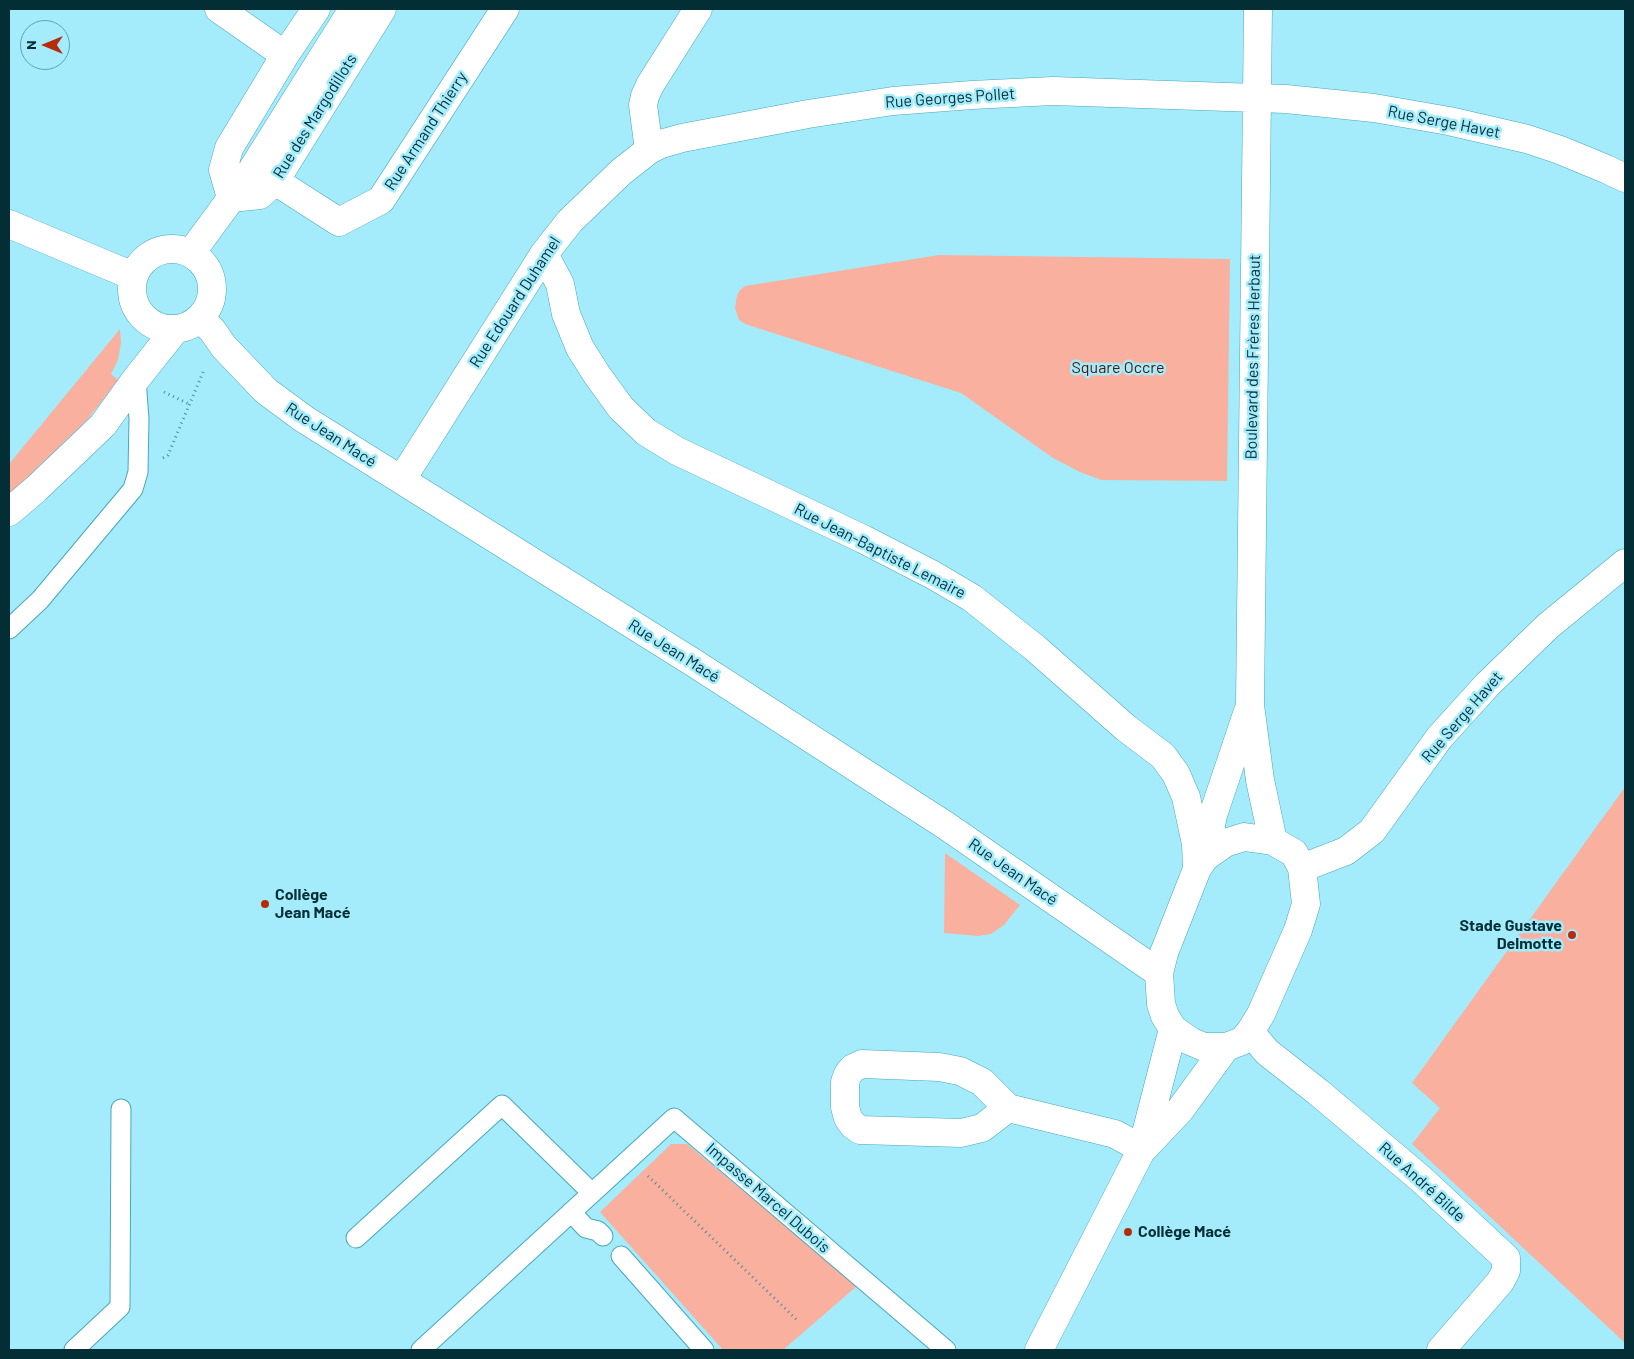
<!DOCTYPE html>
<html>
<head>
<meta charset="utf-8">
<style>
	body { margin:0 }
	#map { position:relative; width:1634px; height:1359px; overflow:hidden; background:#a4ecfc; font-family:Barlow,sans-serif }
	canvas { display:block }
	.frame { position:absolute; inset:0; border:10px solid #032e36; pointer-events:none }
	.north { position:absolute; left:20px; top:20px; width:50px; height:50px; box-sizing:border-box; background:#a4ecfc; border:1px solid #64a0ad; border-radius:50%; rotate:270deg; font-size:14px; font-weight:700; line-height:20px; text-align:center; color:#032e36 }
	.north::after { content:''; display:block; margin:auto; width:18px; height:22px; background:#b62b0a; clip-path:polygon(50% 0,100% 100%,50% 72%,0 100%) }
</style>
</head>
<body>
<div id="map">
<canvas width="1634" height="1359"></canvas>
<div class="frame"></div>
<div class="north">N</div>
</div>
<script>
const context = document.querySelector('canvas').getContext('2d');
context.lineJoin = 'round';
function fillPath(path, color) { context.fillStyle = color; context.fill(path, 'evenodd'); }
const shape = rows => new Path2D(rows.map(r => 'M' + r).join(''));
function trace(path, color, width, dash) { context.strokeStyle = color; context.lineWidth = width; context.lineCap = dash ? 'butt' : 'round'; context.setLineDash(dash || []); context.stroke(path); }
function write(font, color, halo, rows, align = 'center') {
  context.font = font + ' Barlow,sans-serif'; context.lineWidth = 5; context.setLineDash([]); context.textBaseline = 'middle'; context.strokeStyle = halo; context.fillStyle = color; for (const [text, x, y, turn = 0] of rows) {
    context.save(); context.translate(x, y); context.rotate((+turn || 0) * Math.PI / 180); context.textAlign = isNaN(turn) ? turn : align; if (halo) context.strokeText(text, 0, 0); context.fillText(text, 0, 0); context.restore();
  }
}
const green = shape([
	[939,255,1230,259,1227,481,1101,480,1080,472,1053,458,961,393,745,324,739,320,735,308,737,295,740,290,745,286],
	[120,329,121,343,118,360,111,374,118,380,87,420,9,495,9,464],
	[1625,787,1625,1343,1412,1144,1440,1108,1412,1083],
	[945,853,1020,905,1004,925,991,934,978,936,944,933],
	[671,1144,687,1144,857,1286,783,1350,723,1350,600,1212]
]);
const path = shape([
	[164,392,189,404],
	[163,458,168,455,204,370],
	[648,1176,798,1321]
]);
const lane = shape([
	[9,629,40,600,133,489,138,472,139,419,136,379],
	[571,1212,586,1228,598,1231,603,1236],
	[356,1238,502,1105,592,1193],
	[621,1256,704,1350],
	[74,1350,120,1307,121,1109],
	[421,1350,674,1118,946,1350]
]);
const street = shape([
	[219,9,285,55],
	[1258,9,1250,705,1260,780,1273,841],
	[649,150,643,105,645,96,650,85,698,9],
	[275,181,339,222,381,200,505,9],
	[231,198,260,195,275,181,382,9],
	[231,198,223,170,229,148,285,55,316,9],
	[9,224,133,276],
	'132 289a40 40 0 1 1 80 0a40 40 0 1 1-80 0Z',
	[191,253,252,170,353,9],
	[544,254,560,284,566,314,580,348,597,375,621,408,646,432,677,451,863,539,933,575,972,598,1035,648,1126,728,1163,756,1176,774,1186,797,1196,844,1197,869],
	[200,319,212,330,224,347,266,391,304,419,694,663,945,825,1159,973],
	[402,479,544,254,570,221,621,172,649,150,661,144,682,138,808,114,893,101,972,95,1053,91,1286,99,1374,108,1449,121,1527,139,1560,150,1606,169,1625,178],
	[9,512,36,489,103,425,136,379,175,330],
	[1244,837,1273,841,1294,853,1302,868,1306,904,1298,930,1261,1014,1250,1032,1242,1041,1226,1047,1204,1047,1190,1041,1173,1029,1165,1016,1161,1004,1159,973,1164,953,1197,869,1205,857,1225,843,1244,837],
	[1205,857,1213,815,1248,711],
	[1302,868,1346,851,1372,831,1439,738,1487,685,1548,626,1625,563],
	[1250,1032,1267,1052,1318,1092,1421,1179,1506,1258,1506,1271,1500,1282,1441,1350],
	[1008,1108,982,1128,961,1133,860,1130,853,1125,848,1118,845,1107,845,1082,848,1074,853,1068,862,1064,939,1067,960,1071,982,1082,1008,1108,1115,1134,1142,1149],
	[1144,1148,1180,1110,1226,1047],
	[1039,1350,1142,1149,1173,1029]
]);
const markers = [
	[265,904,5,"#b62b0a"],
	[1572,935,5,"#b62b0a"],
	[1128,1232,5,"#b62b0a"]
];
const streetNames = [
	["Rue Georges Pollet",950,98,-4],
	["Rue des Margodillots",315,116,-58],
	["Rue Serge Havet",1444,122,11],
	["Rue Armand Thierry",426,131,-57],
	["Rue Edouard Duhamel",515,302,-57],
	["Boulevard des Frères Herbaut",1253,357,-89],
	["Rue Jean Macé",331,435,33],
	["Rue Jean-Baptiste Lemaire",880,551,27],
	["Rue Jean Macé",674,651,32],
	["Rue Serge Havet",1462,717,-49],
	["Rue Jean Macé",1013,872,35],
	["Rue André Bilde",1422,1182,42],
	["Impasse Marcel Dubois",768,1198,41]
];
const parkNames = [
	["Square Occre",1118,368]
];
const poiNames = [
	["Collège",275,895],
	["Jean Macé",275,913],
	["Stade Gustave",1562,926,"right"],
	["Delmotte",1562,944,"right"],
	["Collège Macé",1138,1232]
];
fillPath(green, '#f9b09f');
trace(lane, '#48a7bb', 21);
trace(street, '#48a7bb', 29);
trace(path, '#508994', 3, [1, 4]);
trace(lane, '#fff', 19);
trace(street, '#fff', 28);
for (const [x, y, r, color] of markers) { const dot = new Path2D(); dot.arc(x, y, r, 0, 2 * Math.PI); context.fillStyle = color; context.fill(dot); trace(dot, '#a4ecfc', 2); }
write('16px', '#032e36', '#a4ecfc', streetNames);
write('16px', '#551407', '#a4ecfc', parkNames);
write('bold 16px', '#032e36', '#a4ecfc', poiNames, 'left');
</script>
</body>
</html>
